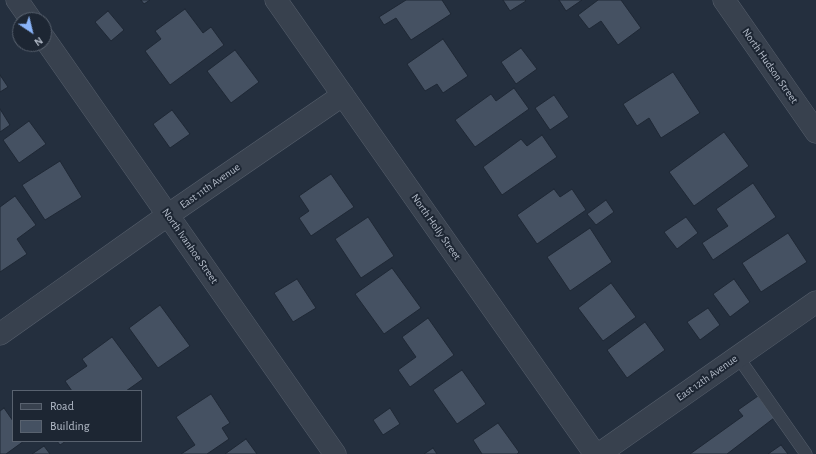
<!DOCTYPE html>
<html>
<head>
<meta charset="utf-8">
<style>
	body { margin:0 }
	#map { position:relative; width:816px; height:454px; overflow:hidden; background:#242f3e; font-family:"Alegreya Sans",sans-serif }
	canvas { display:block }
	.legend { position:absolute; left:12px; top:390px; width:130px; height:52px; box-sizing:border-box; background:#1d2633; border:1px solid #59626f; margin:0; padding:5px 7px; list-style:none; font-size:12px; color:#b4bcc9 }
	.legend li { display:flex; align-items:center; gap:8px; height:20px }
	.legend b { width:20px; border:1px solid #59626f }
	.north { position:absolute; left:12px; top:12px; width:40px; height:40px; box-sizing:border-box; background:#1d2633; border:1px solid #59626f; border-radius:50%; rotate:145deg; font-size:11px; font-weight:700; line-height:16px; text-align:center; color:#b4bcc9 }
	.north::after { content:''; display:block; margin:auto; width:14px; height:18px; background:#8ab4f8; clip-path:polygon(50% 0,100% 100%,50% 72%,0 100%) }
</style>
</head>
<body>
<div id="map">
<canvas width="816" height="454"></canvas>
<ul class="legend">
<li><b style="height:5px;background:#38414e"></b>Road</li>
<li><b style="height:11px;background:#455162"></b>Building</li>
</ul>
<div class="north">N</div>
</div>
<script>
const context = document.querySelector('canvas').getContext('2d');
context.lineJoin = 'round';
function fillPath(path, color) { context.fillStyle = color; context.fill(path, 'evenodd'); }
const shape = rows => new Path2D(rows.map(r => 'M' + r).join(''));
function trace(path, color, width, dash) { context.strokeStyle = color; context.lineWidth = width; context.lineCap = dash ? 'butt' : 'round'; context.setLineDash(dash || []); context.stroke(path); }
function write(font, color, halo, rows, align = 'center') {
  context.font = font + ' "Alegreya Sans",sans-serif'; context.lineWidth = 4; context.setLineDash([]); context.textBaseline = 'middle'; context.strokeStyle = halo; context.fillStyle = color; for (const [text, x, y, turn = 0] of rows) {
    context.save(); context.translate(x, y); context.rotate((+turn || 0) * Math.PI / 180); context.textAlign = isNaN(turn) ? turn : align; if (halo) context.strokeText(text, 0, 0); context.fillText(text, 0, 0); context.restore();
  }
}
const building = shape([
	[141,0,150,0,144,4,141,0],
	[406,0,442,0,451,14,411,40,396,18,384,25,379,17,406,0],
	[503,0,525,0,526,1,510,11,503,0],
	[559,0,582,0,566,11,559,0],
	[598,0,621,0,641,28,618,45,601,21,589,29,578,15,598,0],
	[185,9,203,33,211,27,224,45,170,85,145,51,161,39,155,31,185,9],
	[108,11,124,30,111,41,95,22,108,11],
	[443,39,468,76,443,93,437,84,425,91,407,64,443,39],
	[521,48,537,69,516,84,501,62,521,48],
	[235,50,259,82,231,103,207,71,235,50],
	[673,72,700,113,661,138,649,118,637,126,623,104,673,72],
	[0,75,8,87,0,92,0,75],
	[514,88,529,109,475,147,455,120,491,94,496,101,514,88],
	[554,95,569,117,550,130,535,108,554,95],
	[0,109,10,125,0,132,0,109],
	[172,110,190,134,170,148,153,124,172,110],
	[29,121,46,144,19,163,3,140,29,121],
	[724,132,749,166,694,206,669,172,724,132],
	[542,135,557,157,502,195,483,167,521,139,527,146,542,135],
	[60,161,82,197,45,220,22,185,60,161],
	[331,174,354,207,311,236,299,218,309,211,299,196,331,174],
	[753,183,776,217,713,260,702,243,728,226,716,209,753,183],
	[554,189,560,197,572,189,586,210,537,244,517,215,554,189],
	[15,196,36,225,17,239,27,254,0,272,0,207,15,196],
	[606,200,614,212,596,225,587,214,606,200],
	[368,217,394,256,361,278,335,239,368,217],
	[686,217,698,233,677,249,664,232,686,217],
	[590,228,612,262,570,291,547,257,590,228],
	[788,233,807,262,761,292,742,263,788,233],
	[392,268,421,308,384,334,355,294,392,268],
	[297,279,316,308,293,322,274,293,297,279],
	[734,279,750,302,730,317,713,294,734,279],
	[611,283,636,317,603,341,578,308,611,283],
	[160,305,190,346,158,368,129,328,160,305],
	[708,308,720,325,700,340,687,322,708,308],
	[428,318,454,355,410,387,398,370,416,357,402,337,428,318],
	[645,322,665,350,627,378,607,350,645,322],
	[112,337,143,379,126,391,72,391,65,381,87,366,82,359,112,337],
	[462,370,486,404,457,424,433,390,462,370],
	[211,394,230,423,222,428,229,439,207,454,181,454,195,445,176,417,211,394],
	[758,396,774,418,727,454,690,454,743,416,738,410,758,396],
	[4,408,13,421,13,441,24,441,6,454,0,454,0,411,4,408],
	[390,408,400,424,383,435,373,420,390,408],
	[498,423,519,452,517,454,482,454,473,440,498,423],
	[246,439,257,454,225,454,246,439],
	[57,441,66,441,60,445,57,441],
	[781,445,788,454,768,454,781,445],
	[44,446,50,454,32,454,44,446],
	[433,448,437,454,424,454,433,448]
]);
const service = shape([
	[738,357,806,454]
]);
const minor = shape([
	[17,0,31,20],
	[276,0,595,454],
	[724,0,816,132],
	[44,38,335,454],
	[0,334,168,215,343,95],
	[599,454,816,302]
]);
const streetNames = [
	["North Hudson Street",770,66,55],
	["East 11th Avenue",210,186,-35],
	["North Holly Street",436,227,55],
	["North Ivanhoe Street",190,246,55],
	["East 12th Avenue",707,378,-35]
];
fillPath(building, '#455162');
trace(building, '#1f2835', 1);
trace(service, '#565f6c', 13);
trace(minor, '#565f6c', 23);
trace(service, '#38414e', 12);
trace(minor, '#38414e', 22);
write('11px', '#b4bcc9', '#1d2633', streetNames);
</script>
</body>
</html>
